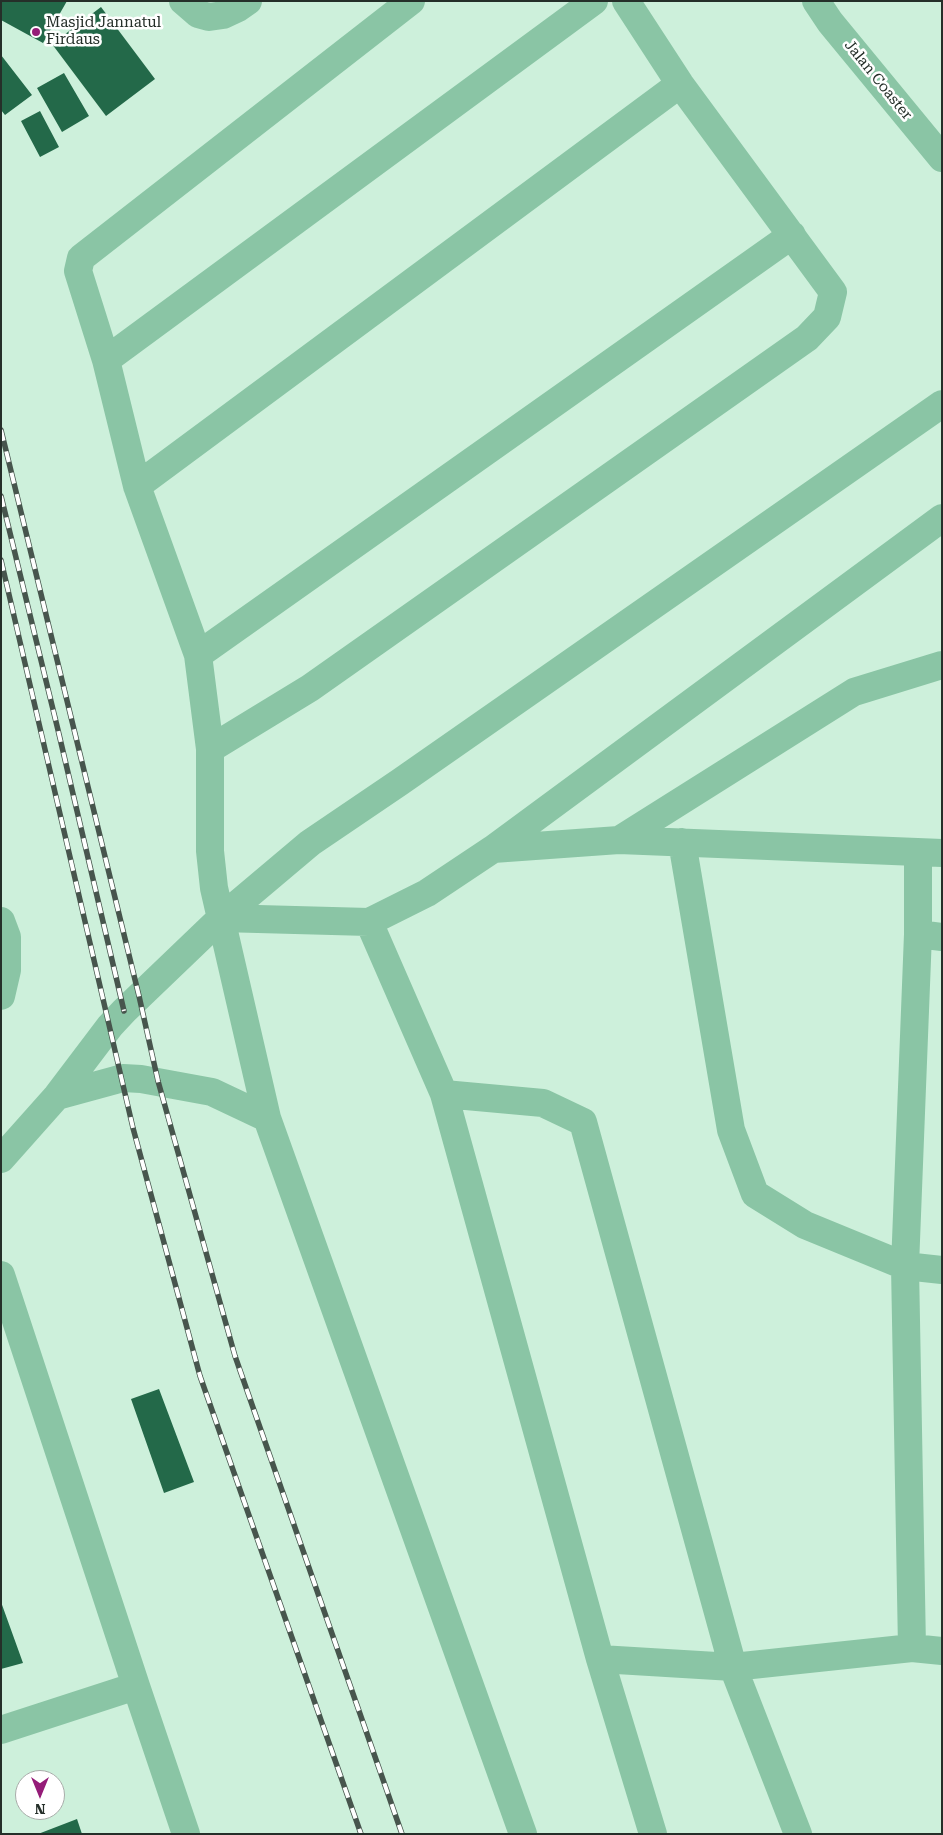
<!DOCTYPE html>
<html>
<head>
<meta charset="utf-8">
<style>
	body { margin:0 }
	#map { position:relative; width:943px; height:1835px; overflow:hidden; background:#defae9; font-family:"Roboto Serif",serif }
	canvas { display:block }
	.frame { position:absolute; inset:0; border:2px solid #252f29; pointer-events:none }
	.north { position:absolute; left:15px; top:1770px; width:50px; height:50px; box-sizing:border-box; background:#fff; border:1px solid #a8aca9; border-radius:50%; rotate:180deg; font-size:14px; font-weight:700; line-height:20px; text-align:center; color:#252f29 }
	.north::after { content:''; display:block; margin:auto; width:18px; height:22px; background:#951c78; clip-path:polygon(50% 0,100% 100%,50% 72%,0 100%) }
</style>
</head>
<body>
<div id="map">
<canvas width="943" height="1835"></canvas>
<div class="frame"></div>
<div class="north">N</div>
</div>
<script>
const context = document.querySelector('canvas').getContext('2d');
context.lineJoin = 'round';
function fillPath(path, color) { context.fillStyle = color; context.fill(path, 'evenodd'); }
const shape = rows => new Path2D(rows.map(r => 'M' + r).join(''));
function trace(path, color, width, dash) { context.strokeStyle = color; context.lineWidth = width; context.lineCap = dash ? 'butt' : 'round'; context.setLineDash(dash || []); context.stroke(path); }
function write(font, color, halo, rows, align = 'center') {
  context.font = font + ' "Roboto Serif",serif'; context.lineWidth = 5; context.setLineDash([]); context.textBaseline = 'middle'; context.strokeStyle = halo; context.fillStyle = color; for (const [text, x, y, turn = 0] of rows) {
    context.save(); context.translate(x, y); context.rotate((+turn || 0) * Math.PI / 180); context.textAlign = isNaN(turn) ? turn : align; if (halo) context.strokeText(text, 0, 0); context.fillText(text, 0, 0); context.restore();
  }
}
const built = shape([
	[1,1,942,1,942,1834,1,1834],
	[25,1780,55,1780,55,1810,25,1810]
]);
const building = shape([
	[1,1,67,1,43,43,1,20],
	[101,7,155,79,106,116,52,44],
	[1,55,32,95,5,115,1,110],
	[64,73,89,116,62,132,37,88],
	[40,111,59,147,40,157,21,121],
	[159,1389,194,1482,164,1493,131,1399],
	[1,1602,23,1663,1,1669],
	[77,1819,82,1834,38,1834]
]);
const minor = shape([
	[183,1,198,14,209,17,223,15,238,8,248,1],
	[816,1,830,22,942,158],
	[106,360,594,1],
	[137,486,680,84],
	[198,655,792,235],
	[210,749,198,655,137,486,106,360,78,271,81,258,411,1],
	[619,840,854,692,942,665],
	[682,842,731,1130,755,1194,805,1225,905,1266,942,1270],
	[493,849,942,518],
	[221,918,369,922,427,893,493,849,619,840,942,853],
	[1,921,7,937,7,970,1,996],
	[369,922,444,1094,600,1659,733,1667,912,1648,942,1651],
	[918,934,942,937],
	[444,1094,543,1103,583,1122,733,1667,798,1834],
	[57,1096,123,1078,141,1079,212,1092,267,1118],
	[1,1159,57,1096,110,1026,124,1011,221,918,310,843,400,782,942,404],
	[1,1275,136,1686,186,1834],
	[912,1648,905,1266,918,934,918,853],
	[600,1659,653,1834],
	[1,1730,136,1686],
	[523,1834,267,1118,214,888,210,851,210,749,310,688,807,338,827,317,833,292,680,84,626,1]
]);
const rail = shape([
	[1,430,139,996,158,1081,235,1356,402,1834],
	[1,496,58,730,124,1011],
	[1,560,133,1128,200,1376,361,1834]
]);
const markers = [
	[36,32,5,"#951c78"]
];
const poiNames = [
	["Masjid Jannatul",46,23],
	["Firdaus",46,40]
];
const streetNames = [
	["Jalan Coaster",878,80,51]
];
fillPath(built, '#cdf0db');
fillPath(building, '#236949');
trace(minor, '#8ac5a5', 28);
trace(rail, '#47554d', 5.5);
trace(rail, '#fff', 4, [11]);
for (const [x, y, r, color] of markers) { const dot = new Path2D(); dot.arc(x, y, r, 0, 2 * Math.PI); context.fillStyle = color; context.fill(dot); trace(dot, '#fff', 2); }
write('15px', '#252f29', '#fff', poiNames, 'left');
write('15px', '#252f29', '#fff', streetNames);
</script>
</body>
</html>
